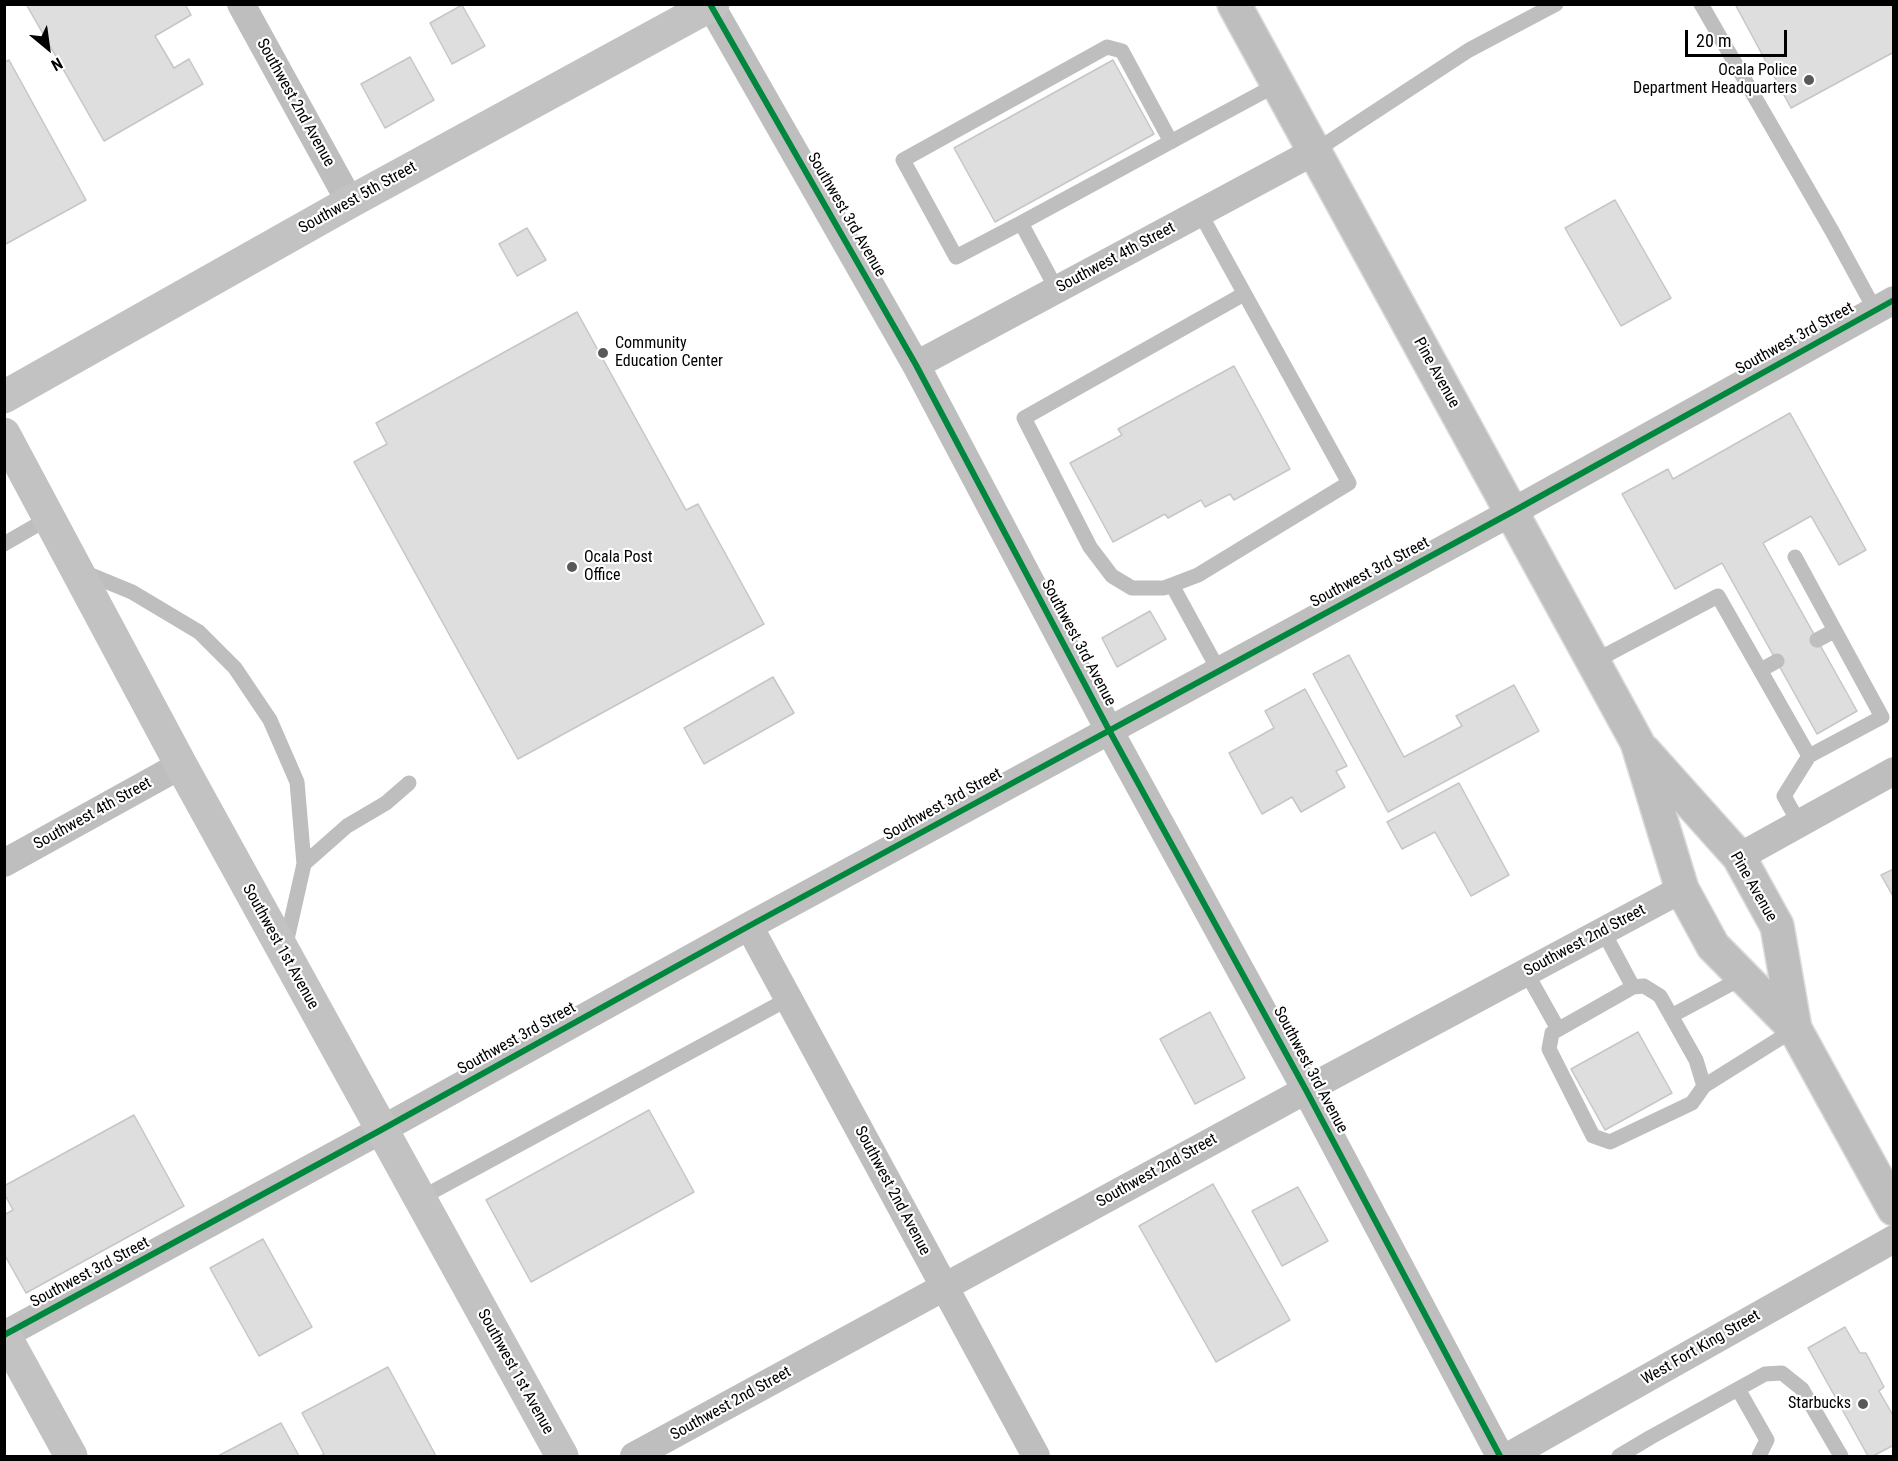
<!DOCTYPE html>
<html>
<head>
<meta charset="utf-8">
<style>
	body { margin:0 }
	#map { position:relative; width:1898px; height:1461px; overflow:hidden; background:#fff; font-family:"Roboto Condensed",sans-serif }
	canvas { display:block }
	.frame { position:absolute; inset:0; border:6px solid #000; pointer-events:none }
	.north { position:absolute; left:18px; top:18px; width:60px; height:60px; -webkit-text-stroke:4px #fff; paint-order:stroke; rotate:151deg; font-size:16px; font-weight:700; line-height:24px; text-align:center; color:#000 }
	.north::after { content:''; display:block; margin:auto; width:21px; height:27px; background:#000; clip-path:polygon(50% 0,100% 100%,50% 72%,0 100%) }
	.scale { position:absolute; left:1685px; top:30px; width:102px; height:27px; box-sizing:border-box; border:3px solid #000; border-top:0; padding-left:8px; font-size:18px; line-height:21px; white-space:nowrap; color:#000; -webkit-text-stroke:4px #fff; paint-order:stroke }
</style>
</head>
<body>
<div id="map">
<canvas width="1898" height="1461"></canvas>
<div class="frame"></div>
<div class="north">N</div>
<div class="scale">20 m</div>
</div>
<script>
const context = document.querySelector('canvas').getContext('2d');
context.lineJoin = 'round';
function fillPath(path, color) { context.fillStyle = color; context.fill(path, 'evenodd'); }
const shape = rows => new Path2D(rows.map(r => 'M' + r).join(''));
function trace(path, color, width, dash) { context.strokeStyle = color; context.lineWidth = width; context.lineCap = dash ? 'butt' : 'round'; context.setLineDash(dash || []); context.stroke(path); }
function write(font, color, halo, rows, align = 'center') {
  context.font = font + ' "Roboto Condensed",sans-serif'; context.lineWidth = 4.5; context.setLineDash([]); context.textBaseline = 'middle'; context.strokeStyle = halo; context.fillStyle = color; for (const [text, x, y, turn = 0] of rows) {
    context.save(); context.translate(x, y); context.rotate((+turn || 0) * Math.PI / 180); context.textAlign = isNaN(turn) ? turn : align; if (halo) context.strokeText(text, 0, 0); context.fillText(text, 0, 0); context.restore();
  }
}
const building = shape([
	[26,4,185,4,191,15,155,36,174,68,189,59,203,84,104,141,26,4],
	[1735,4,1894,4,1894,52,1791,108,1735,4],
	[462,5,485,46,452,64,430,23,462,5],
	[410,57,434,100,385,128,361,84,410,57],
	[9,60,86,200,4,245,4,62,9,60],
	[1113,60,1154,134,995,222,954,148,1113,60],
	[1615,200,1671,298,1621,326,1565,228,1615,200],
	[527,228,546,260,517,276,499,244,527,228],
	[577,312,686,510,698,504,764,624,518,759,354,462,387,444,376,423,577,312],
	[1234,366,1290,469,1234,500,1230,494,1205,507,1201,500,1168,518,1165,514,1113,542,1070,463,1122,435,1118,429,1234,366],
	[1790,413,1866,550,1839,565,1811,516,1763,543,1857,711,1817,734,1722,563,1675,589,1622,494,1668,469,1673,479,1790,413],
	[1150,611,1166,639,1117,667,1102,638,1150,611],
	[1349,655,1404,757,1462,726,1456,716,1514,685,1539,731,1388,812,1313,674,1349,655],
	[773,677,794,713,704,764,684,728,773,677],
	[1305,689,1347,766,1336,771,1345,787,1301,812,1292,797,1262,814,1229,753,1274,728,1265,711,1305,689],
	[1459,783,1509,875,1471,896,1435,832,1402,849,1387,822,1459,783],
	[1894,869,1894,898,1881,875,1894,869],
	[1210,1012,1245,1078,1195,1104,1160,1039,1210,1012],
	[1638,1032,1672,1093,1605,1130,1571,1069,1638,1032],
	[649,1110,694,1192,531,1282,486,1200,649,1110],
	[134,1115,184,1206,26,1293,4,1254,4,1215,13,1210,4,1193,4,1186,134,1115],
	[1213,1184,1290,1320,1216,1362,1139,1226,1213,1184],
	[1298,1187,1328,1241,1282,1266,1252,1211,1298,1187],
	[263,1239,312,1327,259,1356,210,1268,263,1239],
	[1845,1327,1860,1353,1866,1353,1884,1387,1879,1391,1894,1417,1894,1445,1873,1456,1868,1456,1808,1348,1845,1327],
	[388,1367,436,1456,320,1456,324,1454,302,1413,388,1367],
	[281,1423,299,1456,218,1456,281,1423]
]);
const lane = shape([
	[1701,4,1832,231,1875,310],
	[1171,142,1122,51,1107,47,903,160,956,257,1021,223,1211,120,1278,84],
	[1315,151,1469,50,1556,4],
	[1200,213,1349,483,1198,575,1164,588,1132,588,1112,576,1090,547,1024,418,1244,294],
	[1021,223,1057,290],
	[4,544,49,518],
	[1795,557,1882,717,1809,756,1784,796,1799,823],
	[81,571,132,592,199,632,235,668,270,720,297,782,304,864,285,948],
	[1172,585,1219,671],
	[1817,640,1834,631],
	[1593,662,1718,596,1809,756],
	[1761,670,1777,661],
	[304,864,347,826,386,803,409,783],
	[1603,931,1633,987],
	[1526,972,1558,1029],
	[1671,1016,1744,977],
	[1704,1086,1696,1060,1660,996,1644,986,1633,987,1552,1033,1549,1049,1593,1136,1610,1142,1692,1103,1704,1086,1795,1029],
	[419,1199,788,999],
	[1738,1389,1767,1440,1759,1456],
	[1619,1456,1651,1437,1765,1374,1782,1373,1802,1389,1841,1456]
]);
const street = shape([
	[241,4,350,202],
	[710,4,916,365,1109,730,1306,1090,1500,1456],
	[916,365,1315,151],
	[1739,857,1894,771],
	[4,863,181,765],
	[749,926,1036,1456],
	[4,1335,381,1130,749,926,1512,512,1894,300],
	[634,1456,1306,1090,1682,889],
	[1509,1456,1894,1239]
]);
const secondary = shape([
	[4,397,350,202,713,4],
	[4,434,181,765,562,1456],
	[4,1334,71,1456]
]);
const highway = shape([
	[1234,4,1637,742,1682,889,1713,946,1795,1029,1894,1209],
	[1644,751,1739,857,1777,926,1795,1029]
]);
const cycleway = shape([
	[710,4,916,365,1109,730,1306,1090,1500,1456],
	[4,1335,381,1130,749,926,1512,512,1894,300]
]);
const markers = [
	[1809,80,6,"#595959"],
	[603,353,6,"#595959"],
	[572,567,6,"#595959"],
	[1863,1404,6,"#595959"]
];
const poiNames = [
	["Ocala Police",1797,71],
	["Department Headquarters",1797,89],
	["Community",615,344,"left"],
	["Education Center",615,362,"left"],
	["Ocala Post",584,558,"left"],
	["Office",584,576,"left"],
	["Starbucks",1851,1404]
];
const streetNames = [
	["Southwest 2nd Avenue",295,103,61],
	["Southwest 5th Street",358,198,-29],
	["Southwest 3rd Avenue",846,215,60],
	["Southwest 4th Street",1116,258,-28],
	["Southwest 3rd Street",1795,339,-29],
	["Pine Avenue",1436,373,61],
	["Southwest 3rd Street",1370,573,-28],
	["Southwest 3rd Avenue",1078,643,62],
	["Southwest 3rd Street",943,805,-29],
	["Southwest 4th Street",93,814,-29],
	["Pine Avenue",1753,887,60],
	["Southwest 2nd Street",1585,941,-28],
	["Southwest 1st Avenue",280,947,61],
	["Southwest 3rd Street",517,1039,-29],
	["Southwest 3rd Avenue",1310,1070,62],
	["Southwest 2nd Street",1157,1171,-29],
	["Southwest 2nd Avenue",892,1191,62],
	["Southwest 3rd Street",90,1273,-28],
	["West Fort King Street",1701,1348,-30],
	["Southwest 1st Avenue",515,1372,61],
	["Southwest 2nd Street",731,1404,-29]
];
fillPath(building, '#dedede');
trace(building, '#c6c6c6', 1.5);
trace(highway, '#dbdbdb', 36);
trace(lane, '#bebebe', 15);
trace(street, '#bebebe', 28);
trace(secondary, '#c2c2c2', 33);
trace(highway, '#bebebe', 33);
trace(cycleway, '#00873e', 6);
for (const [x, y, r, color] of markers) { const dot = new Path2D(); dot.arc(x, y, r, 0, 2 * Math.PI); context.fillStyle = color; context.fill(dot); trace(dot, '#fff', 2); }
write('16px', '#000', '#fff', poiNames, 'right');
write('16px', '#000', '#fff', streetNames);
</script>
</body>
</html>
